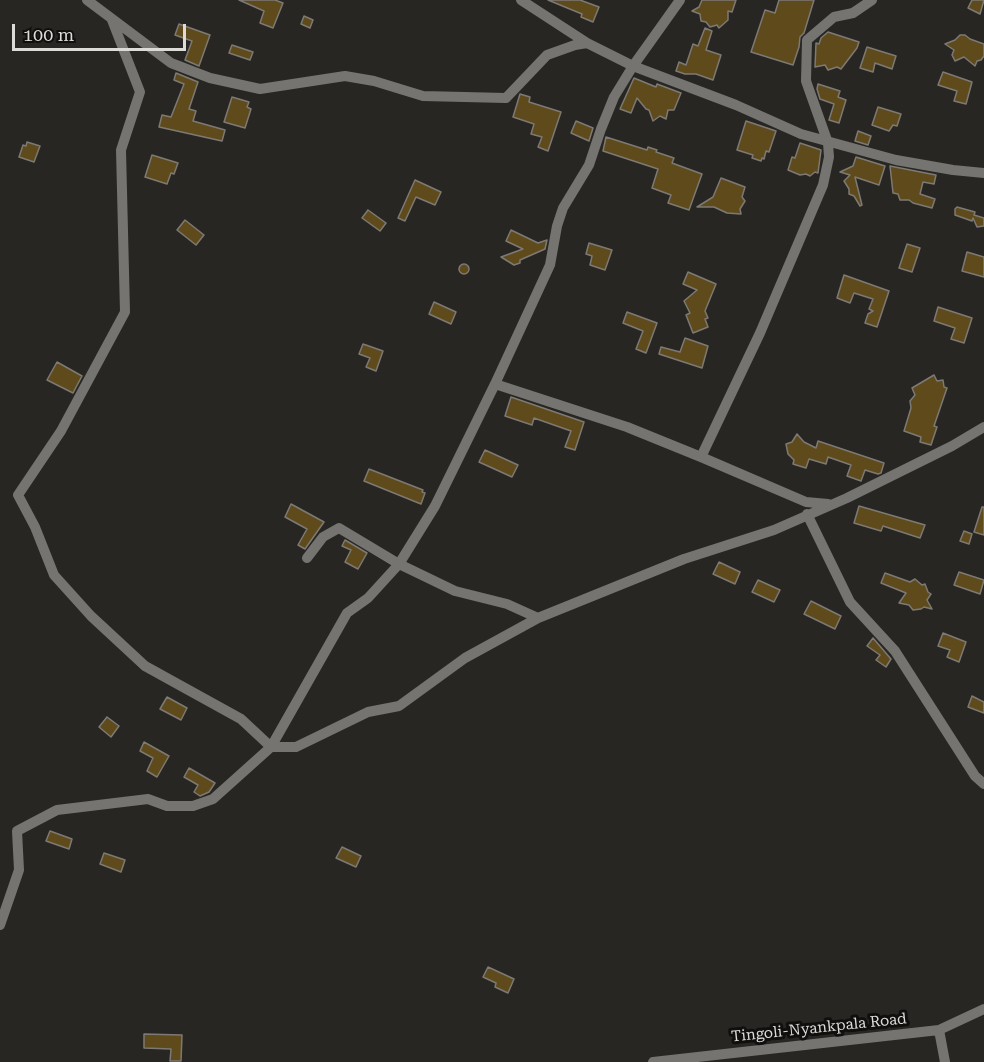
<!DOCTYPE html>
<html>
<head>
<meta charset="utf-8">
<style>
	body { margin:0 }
	#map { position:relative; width:984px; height:1062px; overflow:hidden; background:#282622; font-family:"Roboto Serif",serif }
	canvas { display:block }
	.scale { position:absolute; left:12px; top:24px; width:174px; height:27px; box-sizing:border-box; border:3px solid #dcdbd8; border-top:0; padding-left:8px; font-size:18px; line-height:21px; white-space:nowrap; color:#dcdbd8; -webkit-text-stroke:4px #100f0d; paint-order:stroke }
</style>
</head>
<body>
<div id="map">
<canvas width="984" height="1062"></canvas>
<div class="scale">100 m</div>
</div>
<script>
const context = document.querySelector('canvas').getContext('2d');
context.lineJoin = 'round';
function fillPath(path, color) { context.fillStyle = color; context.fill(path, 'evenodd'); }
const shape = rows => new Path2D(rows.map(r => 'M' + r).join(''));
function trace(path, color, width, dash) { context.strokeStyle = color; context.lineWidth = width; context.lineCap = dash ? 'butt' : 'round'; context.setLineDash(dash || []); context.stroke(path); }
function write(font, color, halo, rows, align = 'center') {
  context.font = font + ' "Roboto Serif",serif'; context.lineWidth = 6; context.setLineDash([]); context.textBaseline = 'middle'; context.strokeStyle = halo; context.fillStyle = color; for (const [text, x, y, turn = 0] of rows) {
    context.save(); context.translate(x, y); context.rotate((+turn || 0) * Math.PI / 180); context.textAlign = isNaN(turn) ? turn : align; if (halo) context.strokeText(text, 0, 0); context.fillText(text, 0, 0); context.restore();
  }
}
const building = shape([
	[239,0,275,0,283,3,273,28,260,23,264,11,239,0],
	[548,0,580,0,599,7,593,22,581,17,582,14,548,0],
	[702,0,736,0,732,12,728,11,728,20,719,28,717,25,710,27,706,22,701,21,700,14,692,11,699,7,702,0],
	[779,0,814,0,804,33,800,37,799,47,793,65,751,52,765,10,775,13,779,0],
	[972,0,984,0,980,14,968,8,972,0],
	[304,16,313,20,310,28,301,24,304,16],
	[179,24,210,35,199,66,185,60,192,41,175,35,179,24],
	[705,28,712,31,706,50,721,55,713,80,696,74,685,74,676,71,679,62,686,65,693,44,698,46,705,28],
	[828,32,859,42,857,48,841,69,837,67,828,70,825,65,815,67,816,43,819,44,821,38,828,32],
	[960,35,965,35,970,39,984,44,984,56,981,60,977,61,975,66,964,57,955,61,952,55,954,50,945,44,955,40,960,35],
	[232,45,253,52,250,60,229,53,232,45],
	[867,47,896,56,892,69,875,63,873,72,860,68,867,47],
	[943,72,972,82,966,104,954,101,957,91,938,85,943,72],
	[176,73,198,82,189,109,196,111,193,121,225,130,222,141,159,127,162,115,171,117,184,84,174,80,176,73],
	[634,78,656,87,657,84,681,93,674,110,668,110,666,119,660,116,653,121,649,110,646,109,637,98,631,113,620,109,634,78],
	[818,84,840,91,838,97,846,100,839,123,829,120,834,104,820,99,817,89,818,84],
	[520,94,530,97,529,102,561,112,548,151,538,147,542,137,531,134,534,124,513,117,520,94],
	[232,97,249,102,247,107,251,109,245,128,224,122,232,97],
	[878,107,901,114,897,126,893,125,889,131,872,125,878,107],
	[576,121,593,128,589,141,571,133,576,121],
	[746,121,776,131,769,152,766,151,764,159,762,158,761,161,752,158,753,155,737,150,746,121],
	[858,131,871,136,868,145,855,141,858,131],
	[606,137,647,150,648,147,657,150,656,152,674,158,672,163,702,174,689,210,668,203,671,195,652,188,658,169,603,151,606,137],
	[27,142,40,146,34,162,19,157,23,145,26,146,27,142],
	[800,143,821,150,818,173,815,172,810,176,806,174,800,175,788,170,792,157,795,158,800,143],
	[152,155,178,163,174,174,171,173,167,184,145,177,152,155],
	[856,157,885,166,879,185,855,177,862,205,860,206,854,196,849,194,849,189,844,181,850,175,840,172,853,166,856,157],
	[890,166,936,175,934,184,923,182,920,194,935,199,932,208,913,203,909,200,900,200,898,194,893,193,890,166],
	[721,178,745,187,742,197,745,201,740,209,741,214,727,213,714,207,697,207,713,197,721,178],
	[415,180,441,192,435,205,416,197,405,221,398,218,415,180],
	[957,207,975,212,974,215,984,218,984,226,977,227,973,218,972,221,955,215,955,209,957,207],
	[368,210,386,223,380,231,362,218,368,210],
	[185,220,204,235,196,245,177,230,185,220],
	[511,230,538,243,547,240,545,249,520,260,520,263,514,265,501,257,523,249,506,241,511,230],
	[589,243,612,250,605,270,590,265,592,256,586,254,589,243],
	[907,244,920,248,912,272,899,268,907,244],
	[967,252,984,257,984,277,962,271,967,252],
	'459 269a5 5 0 1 1 10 0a5 5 0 1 1-10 0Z',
	[688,272,716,284,705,311,708,318,705,319,708,327,693,333,686,315,690,313,684,301,697,290,683,284,688,272],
	[844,275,889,291,877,327,865,323,868,314,873,311,869,309,873,299,854,293,850,303,837,298,844,275],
	[434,302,456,312,451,324,429,314,434,302],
	[938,307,972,318,964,343,951,339,955,328,934,321,938,307],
	[627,312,657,323,646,353,636,349,643,331,623,323,627,312],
	[685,338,708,346,702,368,659,354,661,347,680,352,685,338],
	[363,344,383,351,376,371,366,367,370,358,359,354,363,344],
	[57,362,82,376,73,393,47,380,57,362],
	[934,375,937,381,943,380,944,387,947,388,934,426,937,427,931,445,920,442,921,437,904,431,911,408,910,401,915,395,912,388,934,375],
	[511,397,584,422,575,450,565,447,571,431,534,418,532,425,505,416,511,397],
	[797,434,804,442,816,448,818,441,884,463,881,473,878,474,865,470,861,481,847,476,851,465,828,457,826,464,809,459,806,468,793,464,794,460,788,454,786,444,792,442,797,434],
	[485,450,518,465,512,477,479,462,485,450],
	[369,469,423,490,422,492,425,493,421,504,364,481,369,469],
	[291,504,324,522,305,549,298,545,307,529,285,517,291,504],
	[859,506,925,525,920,538,883,526,881,531,854,523,859,506],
	[982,507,984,507,984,535,974,532,982,507],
	[964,531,972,534,969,544,960,541,964,531],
	[345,540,367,553,358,569,345,562,351,550,342,546,345,540],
	[719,562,740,572,735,584,713,574,719,562],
	[959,572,984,580,980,594,954,585,959,572],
	[885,573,910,582,915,579,922,585,925,584,928,592,931,594,927,600,932,609,924,607,921,609,913,610,909,605,899,603,906,593,881,583,885,573],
	[758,580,780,590,774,602,752,592,758,580],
	[811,601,841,616,835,629,804,614,811,601],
	[943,633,966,642,959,662,947,657,950,650,938,646,943,633],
	[873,638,891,659,886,667,876,660,880,655,867,646,873,638],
	[972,696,984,702,984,713,968,707,972,696],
	[167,697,187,708,181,720,160,709,167,697],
	[107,717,119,726,111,737,99,727,107,717],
	[144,742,169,756,157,777,147,771,153,758,140,751,144,742],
	[189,768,215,783,209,792,200,796,194,792,198,785,184,777,189,768],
	[50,831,72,839,69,849,46,841,50,831],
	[342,847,361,856,356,867,336,858,342,847],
	[104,853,125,860,121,872,100,864,104,853],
	[488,967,514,979,508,993,495,987,496,983,483,977,488,967],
	[144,1034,182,1035,181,1061,170,1061,171,1049,144,1048,144,1034]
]);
const street = shape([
	[87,0,171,63,210,78,260,89,345,76,374,81,423,96,506,98,547,55,575,45,587,43],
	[521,0,587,43,633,66,736,105,801,134,896,160,953,170,984,173],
	[112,20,140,92,121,150,125,312,61,431,18,495,35,527,54,575,91,616,145,666,241,719,271,747,347,613,368,598,399,564,435,506,495,384,550,265,557,226,563,208,589,165,601,129,614,97,633,66,680,0],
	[495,384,627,427,701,457,806,502,828,504],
	[701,457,760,333,823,185,829,157,828,143,806,81,807,40,834,17,853,13,872,0],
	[807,514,850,602,895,651,975,776,984,784],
	[307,558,323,537,339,528,399,564,455,591,507,604,538,618],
	[0,925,19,870,17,831,57,810,148,799,167,806,193,806,213,799,271,747,296,747,368,712,399,706,465,658,538,618,684,559,774,530,847,498,952,446,984,427],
	[939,1030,945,1062],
	[653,1062,939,1030,984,1009]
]);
const streetNames = [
	["Tingoli-Nyankpala Road",819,1028,-6]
];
fillPath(building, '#5f4a1c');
trace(building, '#7d7a75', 1.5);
trace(street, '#757471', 10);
write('15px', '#dcdbd8', '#100f0d', streetNames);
</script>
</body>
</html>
